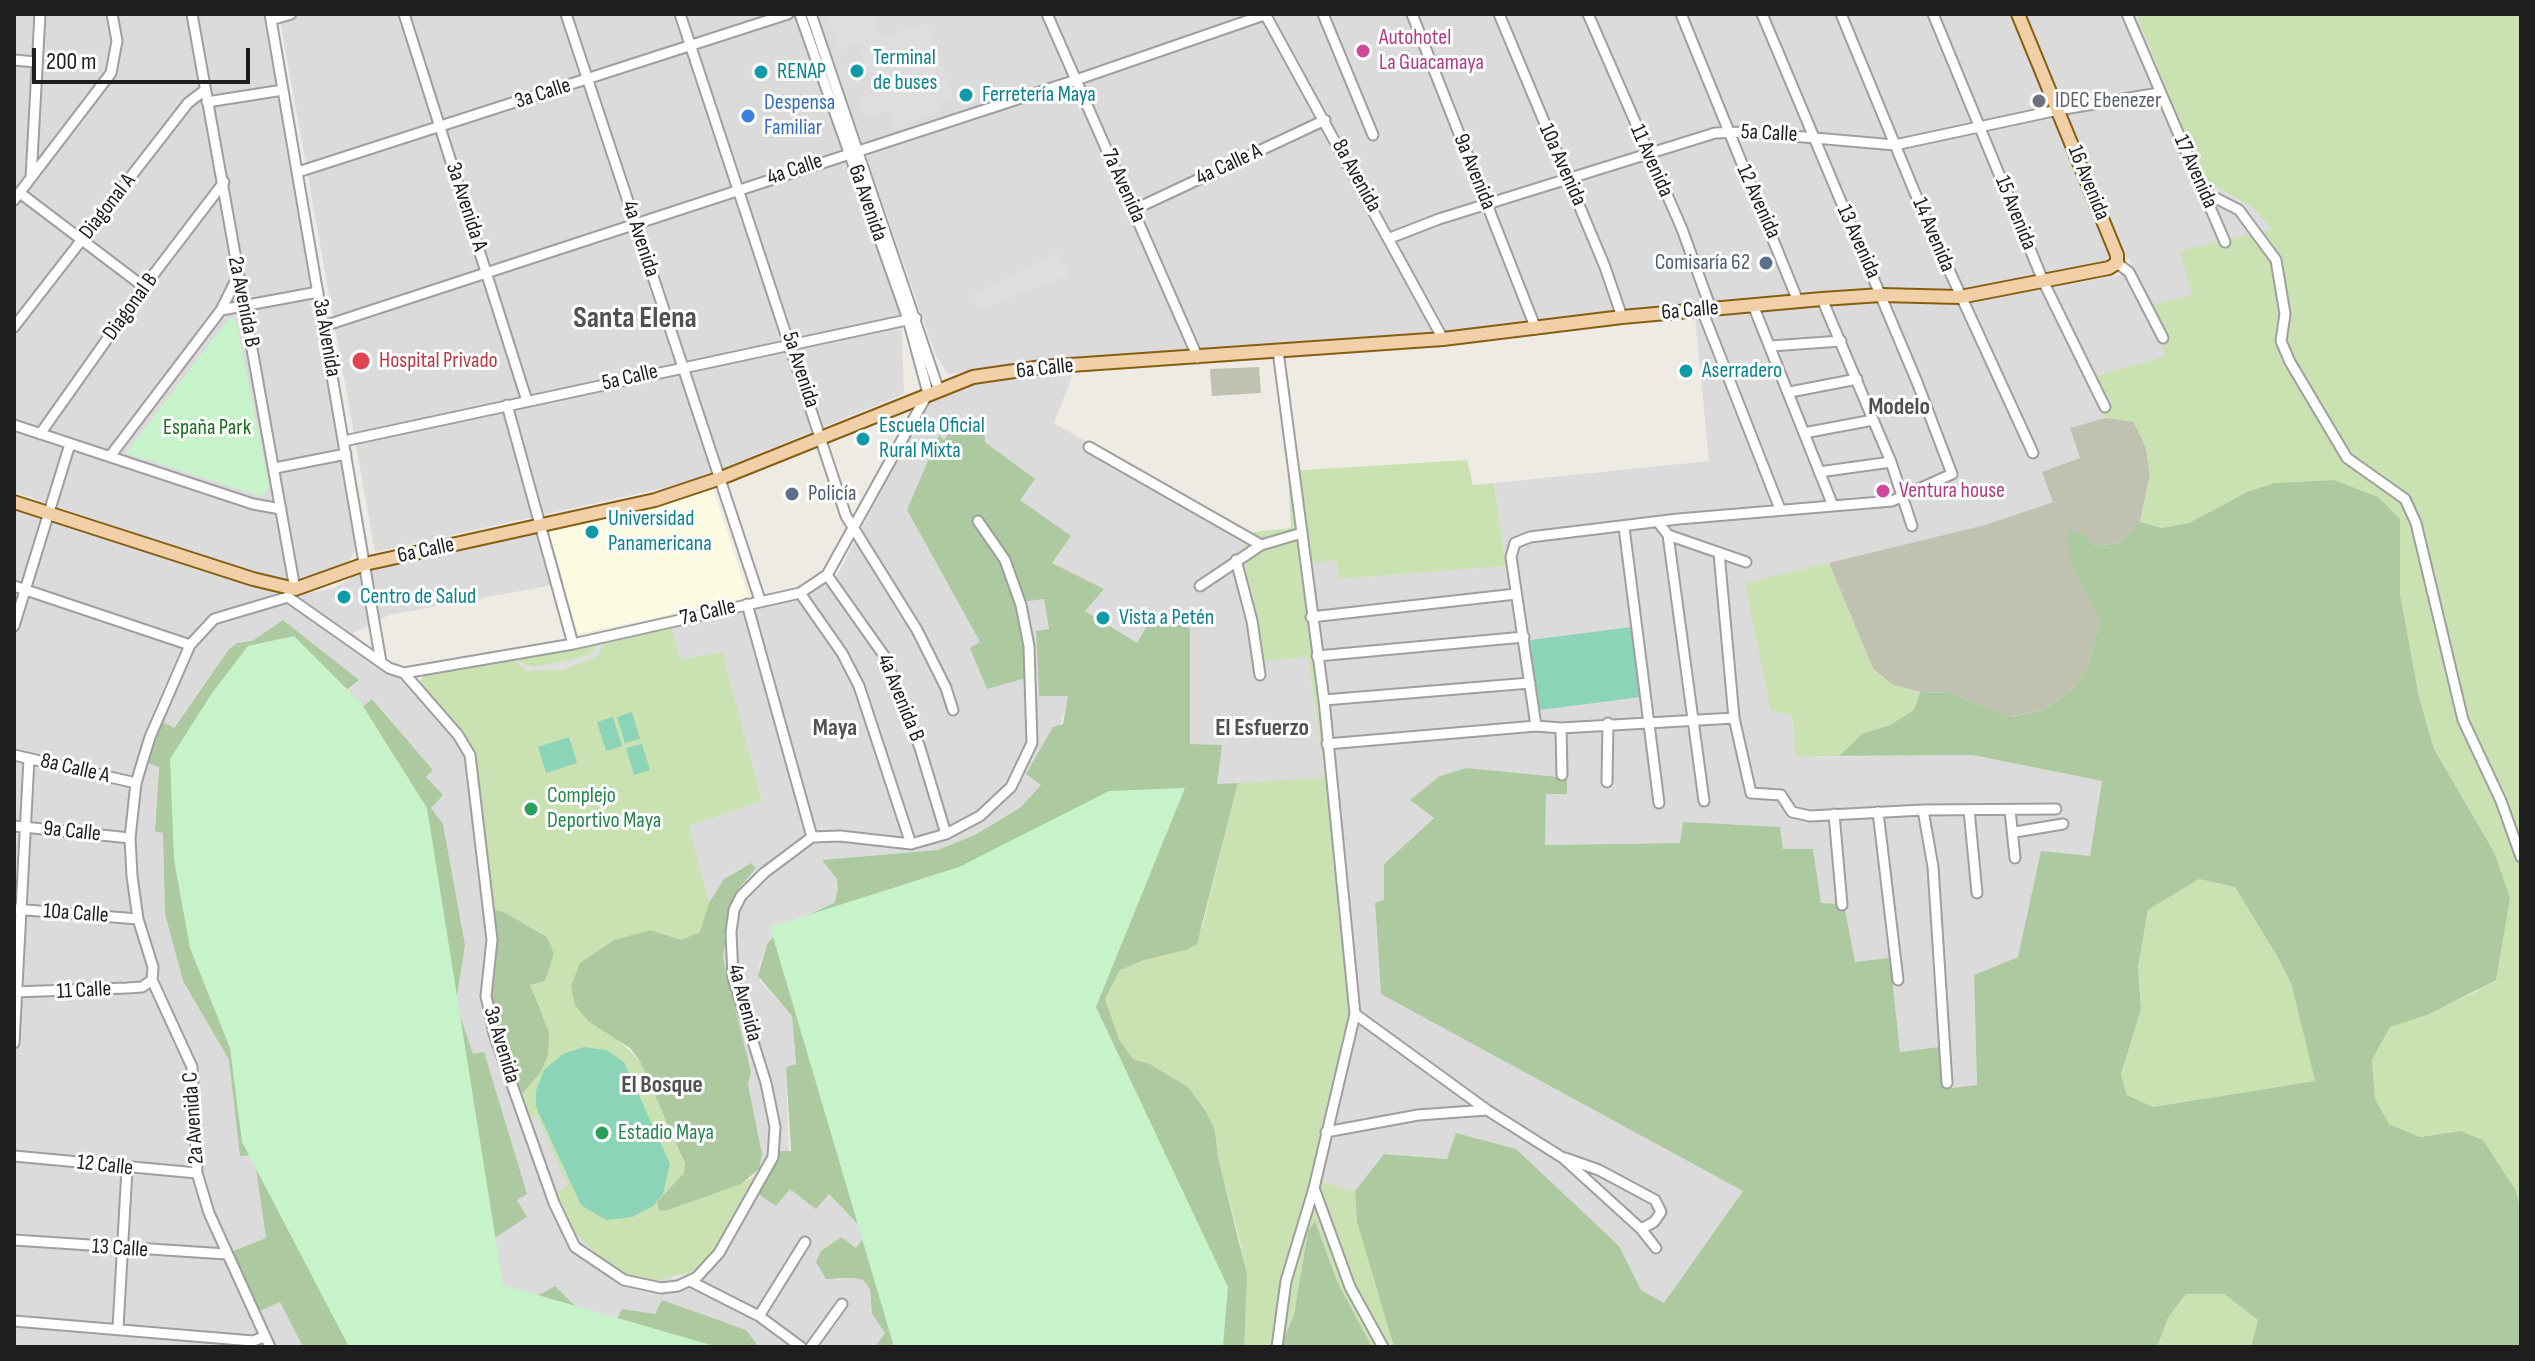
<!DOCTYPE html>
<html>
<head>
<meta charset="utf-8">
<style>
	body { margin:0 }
	#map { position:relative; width:2535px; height:1361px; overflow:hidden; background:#eeebe5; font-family:"Sofia Sans Condensed",sans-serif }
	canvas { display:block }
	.frame { position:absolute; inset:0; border:16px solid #1e1e1e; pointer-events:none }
	.scale { position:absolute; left:32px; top:48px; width:218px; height:36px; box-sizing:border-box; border:4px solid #1e1e1e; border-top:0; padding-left:10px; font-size:24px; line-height:28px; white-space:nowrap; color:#1e1e1e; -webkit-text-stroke:6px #fff; paint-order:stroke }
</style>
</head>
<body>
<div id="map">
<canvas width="2535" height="1361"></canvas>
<div class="frame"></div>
<div class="scale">200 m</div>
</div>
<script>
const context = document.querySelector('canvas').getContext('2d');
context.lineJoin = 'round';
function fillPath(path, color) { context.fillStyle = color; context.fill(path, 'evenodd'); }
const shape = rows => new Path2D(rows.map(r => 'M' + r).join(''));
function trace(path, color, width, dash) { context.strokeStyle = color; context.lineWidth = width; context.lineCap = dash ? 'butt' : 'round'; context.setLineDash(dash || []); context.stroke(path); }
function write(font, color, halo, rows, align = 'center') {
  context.font = font + ' "Sofia Sans Condensed",sans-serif'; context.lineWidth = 6; context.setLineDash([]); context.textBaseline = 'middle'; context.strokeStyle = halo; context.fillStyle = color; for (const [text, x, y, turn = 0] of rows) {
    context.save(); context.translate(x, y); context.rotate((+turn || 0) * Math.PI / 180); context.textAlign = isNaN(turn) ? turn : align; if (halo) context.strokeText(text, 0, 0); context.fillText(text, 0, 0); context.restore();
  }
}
const residential = shape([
	[14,14,266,14,358,545,348,563,328,575,302,580,275,580,14,492],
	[279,14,797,14,901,312,904,394,704,476,664,488,375,552],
	[817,14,2136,14,2203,179,2253,208,2273,229,2265,232,2192,295,2166,356,2090,377,2105,418,2071,428,2080,459,2053,502,1985,525,1792,715,1795,757,1972,755,2102,781,2090,857,2042,851,2018,957,1974,975,1977,1085,1943,1089,1900,1052,1890,959,1855,963,1844,904,1821,903,1813,850,1782,849,1683,823,1680,843,1544,845,1546,794,1566,778,1411,800,1434,818,1384,864,1384,901,1375,903,1381,993,1743,1191,1664,1304,1641,1290,1619,1246,1447,1159,1384,1154,1355,1191,1319,1181,1352,949,1312,562,1336,560,1338,579,1506,566,1494,483,1709,461,1695,316,1881,299,1957,305,2134,272,2130,259,1963,291,1871,288,1455,330,1131,354,948,374,935,354],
	[1075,369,1054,423,1244,533,1250,661,1308,657,1325,779,1217,784,1190,745,1137,644,1085,611,1052,562,1019,500,1034,479,985,442,944,441,939,436,907,510,980,642,987,689,1022,602,1044,599,1049,630,1036,632,1039,696,1069,696,1042,785,1021,807,975,835,937,850,823,860,837,879,838,890,834,903,767,944,759,966,760,981,792,1016,796,1065,786,1067,790,1188,829,1194,867,1235,856,1249,841,1237,821,1251,836,1280,853,1278,863,1280,870,1289,872,1314,885,1333,875,1347,759,1347,746,1330,655,1314,615,1325,523,1304,496,1313,473,1252,527,1217,517,1199,484,1053,473,1055,456,1003,465,945,443,824,431,808,426,776,433,770,373,699,362,707,347,691,359,681,283,620,252,641,237,643,229,649,173,728,161,722,155,830,163,832,165,914,183,981,229,1060,240,1155,254,1154,266,1239,232,1252,258,1312,280,1302,303,1347,14,1347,14,506,282,590,259,602,212,613,204,619,183,644,150,719,160,721,197,641,222,620,268,608,293,596,335,588,365,568,549,531,564,583,389,615,353,633,459,727,476,757,492,909,493,1016,528,1117,537,1115,569,1186,555,1191,673,1279,690,1273,716,1247,759,1169,762,1154,748,1084,751,1072,723,958,736,892,756,868,740,868,724,879,709,903,689,826,762,800,721,652,680,659,671,626,809,592,829,582,838,574,929,399,964,386]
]);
const education = shape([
	[713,489,749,598,578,634,549,531]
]);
const construction = shape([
	[1259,367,1261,393,1212,396,1210,369],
	[2122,417,2134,422,2146,447,2150,475,2140,522,2119,543,2095,546,2084,533,2067,530,2100,619,2089,663,2072,690,2043,710,2011,717,1949,693,1920,692,1893,685,1873,669,1829,563,1985,525,2053,502,2042,472,2080,458,2070,428,2105,418]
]);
const grass = shape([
	[2136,14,2521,14,2521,1211,2516,1191,2460,1131,2420,1137,2389,1124,2375,1099,2372,1060,2390,1027,2478,991,2494,852,2434,749,2419,697,2400,594,2400,519,2334,480,2274,483,2247,492,2189,523,2162,528,2140,522,2150,475,2146,447,2134,422,2105,418,2090,377,2166,356,2148,306,2192,295,2180,251,2272,229,2253,208,2203,179],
	[1467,460,1473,485,1494,483,1506,566,1338,579,1336,560,1312,563,1355,1001,1319,1181,1355,1191,1357,1222,1394,1347,1372,1347,1337,1281,1315,1222,1308,1231,1294,1314,1281,1347,1244,1347,1241,1246,1218,1157,1215,1131,1207,1113,1188,1087,1150,1064,1133,1059,1119,1039,1105,999,1120,970,1144,960,1186,950,1202,928,1238,783,1325,778,1308,657,1250,662,1244,533,1291,528,1288,471],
	[1829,563,1873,669,1893,685,1920,692,1914,710,1890,725,1862,734,1839,756,1795,757,1792,715,1771,711,1745,583],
	[671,626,680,659,722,652,762,801,689,826,709,903,704,922,700,932,681,940,651,930,617,1039,640,1061,685,1165,685,1173,658,1201,665,1211,751,1179,759,1169,716,1247,703,1263,690,1273,653,1281,626,1275,607,1264,571,1229,564,1216,555,1191,568,1186,537,1116,528,1118,522,1094,541,1072,534,999,529,984,545,981,554,954,541,933,506,913,492,909,476,757,459,728,417,687,423,676],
	[2199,879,2235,887,2277,956,2291,983,2315,1081,2153,1107,2127,1095,2121,1076,2141,1009,2138,967,2148,910],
	[2186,1294,2224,1294,2258,1320,2251,1347,2157,1347,2168,1318]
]);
const forest = shape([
	[983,419,985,442,1035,479,1020,500,1071,536,1052,563,1104,589,1085,611,1137,643,1151,619,1190,628,1190,744,1222,745,1217,784,1238,783,1197,944,1186,950,1144,960,1120,970,1105,999,1119,1039,1133,1059,1150,1064,1188,1087,1207,1113,1215,1131,1218,1157,1247,1275,1244,1347,875,1347,885,1333,872,1314,870,1289,863,1280,853,1278,826,1279,816,1262,821,1251,841,1237,856,1248,867,1234,829,1194,816,1209,790,1189,776,1206,758,1194,780,1151,791,1151,786,1067,796,1064,792,1016,758,976,767,944,783,927,834,903,838,890,837,879,822,860,937,850,975,835,1021,807,1041,785,1026,774,1053,727,1063,724,1068,696,1039,696,1036,631,1049,629,1044,599,1022,602,1026,678,987,689,970,648,980,642,907,510,939,435,944,440,958,422],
	[2334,480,2378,497,2400,519,2400,594,2419,697,2434,749,2494,852,2510,898,2496,980,2429,1014,2390,1027,2372,1060,2375,1099,2389,1124,2420,1137,2460,1131,2483,1140,2516,1191,2521,1211,2521,1347,2251,1347,2258,1320,2224,1294,2186,1294,2168,1318,2157,1347,1394,1347,1357,1222,1355,1191,1384,1154,1447,1159,1456,1133,1516,1149,1619,1246,1641,1290,1664,1303,1743,1191,1381,994,1375,903,1384,900,1384,864,1434,818,1410,800,1440,776,1466,768,1567,778,1567,794,1546,794,1545,845,1680,843,1683,822,1780,827,1783,849,1813,849,1821,903,1844,904,1855,962,1890,958,1900,1052,1939,1047,1943,1089,1977,1085,1974,975,2018,957,2041,851,2090,856,2102,781,1972,755,1839,756,1862,734,1890,725,1914,710,1920,692,1949,693,2012,717,2043,710,2072,690,2089,663,2100,619,2070,563,2067,529,2084,533,2095,546,2119,543,2140,522,2162,528,2189,523,2247,492,2274,483],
	[2199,879,2235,887,2277,956,2291,983,2315,1081,2153,1107,2127,1095,2121,1075,2141,1009,2138,967,2148,910],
	[283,620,359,680,347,690,362,707,372,699,433,770,426,777,443,795,431,808,443,824,465,945,456,1003,473,1054,484,1052,527,1194,517,1200,527,1217,473,1252,502,1293,523,1304,555,1286,588,1319,614,1325,622,1309,655,1314,662,1300,746,1330,759,1347,303,1347,280,1302,258,1312,231,1252,266,1238,254,1155,240,1156,229,1060,183,981,165,914,163,833,155,831,159,767,145,762,161,721,174,728,229,649,237,643,252,641],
	[751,863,756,868,736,892,731,907,723,958,751,1072,748,1084,762,1154,759,1169,741,1184,665,1211,658,1210,658,1201,684,1173,685,1164,640,1061,630,1048,588,1021,575,1005,571,986,580,963,614,940,651,930,681,940,700,932,709,903,724,879],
	[492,909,506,913,547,937,554,954,545,981,530,985,549,1032,548,1055,541,1072,522,1094,493,1016,490,991],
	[1315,1221,1337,1281,1372,1347,1281,1347,1294,1314,1308,1231]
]);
const park = shape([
	[230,317,236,321,269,487,261,496,126,453],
	[294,636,361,703,427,808,503,1285,718,1347,349,1347,242,1142,230,1048,190,948,174,860,170,759,212,693,248,646],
	[1185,788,1096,1007,1228,1287,1223,1347,894,1347,770,927,959,867,1109,791]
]);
const pitch = shape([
	[1632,627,1641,697,1539,710,1530,640],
	[632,712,640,739,625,743,617,717],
	[613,717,622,746,606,751,597,722],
	[569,737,577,763,546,773,538,747],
	[642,744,650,770,634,775,626,748],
	[584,1047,606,1050,624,1062,670,1164,663,1194,653,1206,632,1217,606,1220,581,1205,536,1107,536,1091,544,1070,563,1054]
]);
const parking = shape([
	[826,14,874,14,882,37,927,23,953,97,939,102,942,110,895,129,887,110,865,119,858,99,876,92,859,49,864,45,861,42,839,50],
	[1059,252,1070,275,978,309,972,294],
	[606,638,598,656,563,670,527,671,511,658,533,667,568,660,592,654,600,639]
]);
const minor = shape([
	[192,14,295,589],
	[270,14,381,662],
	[404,14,527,401],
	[566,14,760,600],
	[680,14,846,516,917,630,946,688,953,710],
	[811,14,938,388],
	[1047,14,1198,358],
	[1265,14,1443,339],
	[1323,14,1373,135],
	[1412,14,1536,329],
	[1499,14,1605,267,1622,317],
	[1588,14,1682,229,1711,309],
	[1681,14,1798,301],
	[1841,14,1927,222,2033,453],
	[1933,14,2044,283,2105,407],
	[2127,14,2225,242],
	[271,20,291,14],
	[14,60,36,62],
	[207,102,283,90],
	[298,172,788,14],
	[31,178,40,14],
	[2204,192,2239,210,2276,260,2285,314,2281,341,2290,362,2347,458,2405,499,2416,523,2463,720,2501,801,2521,857],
	[20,193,144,287],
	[14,200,111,73,117,41,112,14],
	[1133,210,1325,120],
	[1390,238,1439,219,1715,133,1746,132,1895,145,2058,110,2159,93],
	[2117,263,2129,272,2163,338],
	[1822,299,1891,462,1912,526],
	[1753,305,1833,506],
	[221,310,318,292],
	[1702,310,1780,509],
	[324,326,1076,80,1267,14],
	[14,327,188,103,205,90],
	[1771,346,1841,341],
	[1790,392,1857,379],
	[507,405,573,644],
	[14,425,253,504,281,509],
	[1804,433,1873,420],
	[40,434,144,287,224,182],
	[344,441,916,318],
	[1089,447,1261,545],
	[111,455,221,310,237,278],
	[275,468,346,454],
	[1819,472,1891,462],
	[1658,522,1668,535,1746,562],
	[1624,527,1659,803],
	[1668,535,1704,801],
	[1719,553,1734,718,1751,793,1781,795,1792,812,1810,816,1923,810,2056,809],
	[1236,560,1252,621,1260,675],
	[827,575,885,657,920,748,946,834],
	[14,586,190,645],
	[1200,586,1261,545,1302,533],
	[800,593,842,653,859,686,911,844],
	[747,604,812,837],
	[1311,617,1516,594],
	[14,626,70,444],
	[1317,656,1524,637],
	[404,673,458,735,470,755,492,940,486,996,494,1034,554,1203,575,1247,624,1280,661,1288,678,1286,697,1277,719,1253,773,1157,775,1127,766,1083,733,978,731,932,734,910,741,896,764,873,812,837],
	[1324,700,1530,683],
	[1536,726,1511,557,1515,543,1530,537,1678,519,1892,501,1952,474,1917,382,1762,14],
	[1561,728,1562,775],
	[1327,744,1536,726,1561,728,1734,718],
	[14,755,136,783],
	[1607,782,1608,723],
	[1923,810,1933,867,1947,1083],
	[1969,810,1977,893],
	[2010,810,2015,858],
	[1878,812,1898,980],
	[1834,814,1842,905],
	[14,826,130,838],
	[2015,832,2063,824],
	[812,837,840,836,911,844,946,834,980,816,1011,787,1032,743,1029,646,1021,605,1005,560,978,521],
	[14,909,138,919],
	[152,980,153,967,138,919,132,876,130,838,136,783,150,737,190,645,214,619,288,597,389,668,404,673,573,644,800,593,827,575,928,393,908,319,800,14],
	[152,980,192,1067,197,1173,209,1213,270,1347],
	[14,992,127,988,142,987,152,980],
	[1355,1014,1487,1110,1563,1158,1641,1229,1656,1248],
	[14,1043,29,759],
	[1326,1132,1418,1115,1487,1110],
	[14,1156,197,1173],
	[1565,1158,1599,1170,1655,1200,1661,1212,1654,1222,1641,1229],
	[1314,1188,1350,1287,1383,1347],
	[14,1240,226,1254],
	[690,1281,759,1316,801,1347],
	[759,1316,805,1242],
	[14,1321,253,1341,264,1337],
	[118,1328,127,1169],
	[811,1347,842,1304],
	[1277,1347,1286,1281,1314,1188,1355,1014,1324,700,1278,351]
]);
const major = shape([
	[14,502,253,579,295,589,365,564,655,500,721,478,973,377,1042,367,1443,339,1622,317,1822,299,1881,295,1960,297,2109,268,2117,263,2117,255,2018,14]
]);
const markers = [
	[1363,51,8,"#d1479c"],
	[857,71,8,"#0f9aa8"],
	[761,72,8,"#0f9aa8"],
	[966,95,8,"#0f9aa8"],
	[2039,101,8,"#6b7280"],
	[748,116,8,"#3f7fe0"],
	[1766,263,8,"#5c6f8a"],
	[361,361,10,"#e0444e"],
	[1686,371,8,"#0f9aa8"],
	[863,439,8,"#0f9aa8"],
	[1883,491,8,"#d1479c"],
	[792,494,8,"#5c6f8a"],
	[592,532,8,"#0f9aa8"],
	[344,597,8,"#0f9aa8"],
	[1103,618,8,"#0f9aa8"],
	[531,809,8,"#2e9e5b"],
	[602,1133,8,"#2e9e5b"]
];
const hotelNames = [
	["Autohotel",1379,38],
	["La Guacamaya",1379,63],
	["Ventura house",1899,491]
];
const cultureNames = [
	["Terminal",873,58],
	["de buses",873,83],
	["RENAP",777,72],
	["Ferretería Maya",982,95],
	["Aserradero",1702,371],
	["Escuela Oficial",879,426],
	["Rural Mixta",879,451],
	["Universidad",608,519],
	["Panamericana",608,544],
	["Centro de Salud",360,597],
	["Vista a Petén",1119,618]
];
const streetNames = [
	["3a Calle",543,94,-18],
	["5a Calle",1769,134,3],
	["11 Avenida",1651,161,66],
	["4a Calle A",1229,165,-25],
	["10a Avenida",1562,165,66],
	["4a Calle",795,170,-19],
	["9a Avenida",1474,172,68],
	["17 Avenida",2195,172,66],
	["8a Avenida",1356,176,61],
	["16 Avenida",2088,183,68],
	["7a Avenida",1123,186,66],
	["12 Avenida",1758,202,66],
	["6a Avenida",867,203,71],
	["Diagonal A",108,207,-52],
	["3a Avenida A",466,207,72],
	["15 Avenida",2015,213,68],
	["14 Avenida",1933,235,67],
	["4a Avenida",640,239,72],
	["13 Avenida",1858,242,66],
	["2a Avenida B",243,302,79],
	["Diagonal B",131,307,-54],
	["6a Calle",1690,311,-5],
	["3a Avenida",326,338,80],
	["6a Calle",1045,369,-6],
	["5a Avenida",800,370,72],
	["5a Calle",630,378,-13],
	["6a Calle",426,551,-12],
	["7a Calle",708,613,-13],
	["4a Avenida B",900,698,68],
	["8a Calle A",75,769,13],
	["9a Calle",72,832,6],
	["10a Calle",76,914,4],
	["11 Calle",84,991,-3],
	["4a Avenida",744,1003,75],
	["3a Avenida",501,1045,73],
	["2a Avenida C",194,1118,-94],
	["12 Calle",105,1166,6],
	["13 Calle",120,1249,4]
];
const worshipNames = [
	["IDEC Ebenezer",2055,101]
];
const shopNames = [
	["Despensa",764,103],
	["Familiar",764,128]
];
const serviceNames = [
	["Comisaría 62",1750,263],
	["Policía",808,494,"left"]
];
const healthNames = [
	["Hospital Privado",379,361]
];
const parkNames = [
	["España Park",207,428]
];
const leisureNames = [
	["Complejo",547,796],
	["Deportivo Maya",547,821],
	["Estadio Maya",618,1133]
];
const neighbourhoodNames = [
	["Modelo",1899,408],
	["Maya",835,729],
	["El Esfuerzo",1262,729],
	["El Bosque",662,1086]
];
const districtNames = [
	["Santa Elena",635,319]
];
fillPath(residential, '#dcdbdb');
fillPath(education, '#fbfbe1');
fillPath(construction, '#c1c1b2');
fillPath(grass, '#cae2b1');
fillPath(forest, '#acc99f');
fillPath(park, '#c7f3ca');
fillPath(pitch, '#8cd4b7');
fillPath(parking, '#dedede');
trace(minor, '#9f9f9f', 13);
trace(major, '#875e11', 16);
trace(minor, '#fff', 9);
trace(major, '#f1d0a7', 12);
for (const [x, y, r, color] of markers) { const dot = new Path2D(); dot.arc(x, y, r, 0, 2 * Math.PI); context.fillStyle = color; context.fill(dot); trace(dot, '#fff', 3); }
write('22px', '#b23c85', '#fff', hotelNames, 'left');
write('22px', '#0d838f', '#fff', cultureNames, 'left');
write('22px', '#1e1e1e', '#fff', streetNames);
write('22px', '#5b616d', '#fff', worshipNames, 'left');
write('22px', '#366cbe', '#fff', shopNames, 'left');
write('22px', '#4e5e75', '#fff', serviceNames, 'right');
write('22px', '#be3a42', '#fff', healthNames, 'left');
write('22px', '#18701d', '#fff', parkNames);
write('22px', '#27864d', '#fff', leisureNames, 'left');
write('bold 24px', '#515151', '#fff', neighbourhoodNames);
write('bold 30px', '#515151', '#fff', districtNames);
</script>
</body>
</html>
